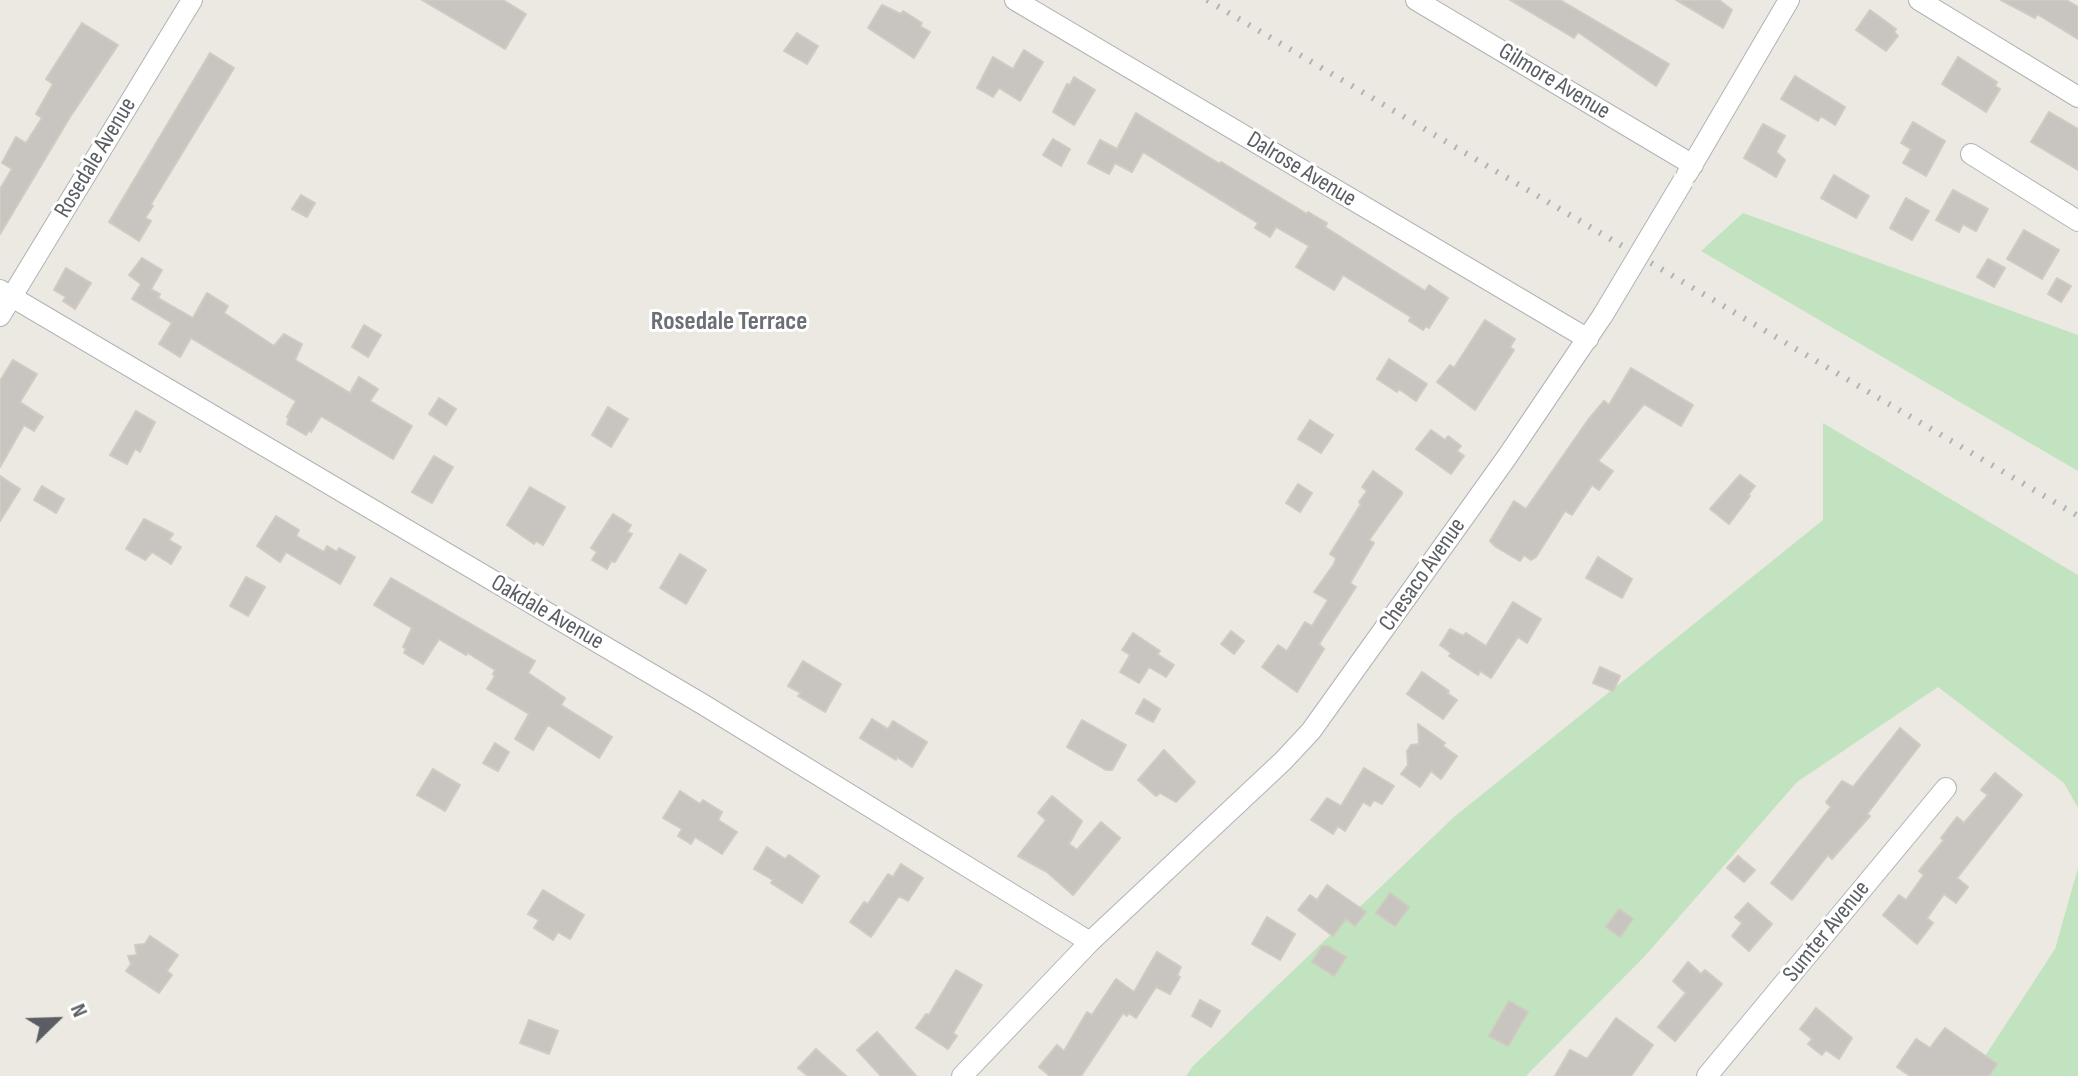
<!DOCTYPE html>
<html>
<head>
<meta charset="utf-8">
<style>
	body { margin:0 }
	#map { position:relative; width:2078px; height:1076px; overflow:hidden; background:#ece9e2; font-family:"Sofia Sans Condensed",sans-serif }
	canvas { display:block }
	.north { position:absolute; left:16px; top:980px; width:80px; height:80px; -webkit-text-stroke:6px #fff; paint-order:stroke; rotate:67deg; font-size:22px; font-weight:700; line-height:32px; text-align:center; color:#5a5e62 }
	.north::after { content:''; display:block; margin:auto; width:28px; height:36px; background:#5a5e62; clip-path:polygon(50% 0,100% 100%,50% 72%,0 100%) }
</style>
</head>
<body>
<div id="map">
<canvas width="2078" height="1076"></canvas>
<div class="north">N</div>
</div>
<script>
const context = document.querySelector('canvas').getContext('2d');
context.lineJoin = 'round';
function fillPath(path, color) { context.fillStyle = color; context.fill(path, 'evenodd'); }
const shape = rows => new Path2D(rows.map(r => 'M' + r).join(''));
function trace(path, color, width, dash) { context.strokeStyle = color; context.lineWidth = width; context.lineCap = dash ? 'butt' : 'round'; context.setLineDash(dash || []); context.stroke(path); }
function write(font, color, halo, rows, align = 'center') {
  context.font = font + ' "Sofia Sans Condensed",sans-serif'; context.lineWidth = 6; context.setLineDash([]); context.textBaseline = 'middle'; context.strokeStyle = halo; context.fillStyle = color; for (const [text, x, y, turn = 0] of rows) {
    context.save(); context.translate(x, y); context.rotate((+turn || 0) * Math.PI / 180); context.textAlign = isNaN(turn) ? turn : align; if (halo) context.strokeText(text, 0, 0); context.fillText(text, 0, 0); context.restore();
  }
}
const green = shape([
	[1743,213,2078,335,2078,471,1701,251],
	[1823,423,2078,575,2078,808,2064,783,1938,687,1797,782,1645,956,1526,1076,1186,1076,1193,1066,1454,817,1823,520],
	[2078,868,2078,1076,1972,1076,2055,949]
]);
const building = shape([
	[422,0,503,0,526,14,505,49,422,0],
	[1510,0,1560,0,1669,64,1656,86,1578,32,1574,38,1510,0],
	[1676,0,1719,0,1732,10,1723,28,1676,0],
	[2001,0,2066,0,2078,7,2078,39,2037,14,2035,18,2001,0],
	[882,5,901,14,903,11,922,23,920,26,930,32,914,58,868,28,882,5],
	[1870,10,1896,29,1894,32,1898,36,1886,51,1856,30,1870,10],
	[82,23,118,45,70,117,0,234,0,189,12,169,2,163,16,137,26,143,42,118,36,114,53,84,46,79,82,23],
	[797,33,818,46,807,64,784,51,797,33],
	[1024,50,1043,62,1020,101,999,88,993,97,977,88,993,57,1013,69,1024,50],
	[210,53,234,68,151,204,153,206,145,218,151,221,139,241,109,222,210,53],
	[1958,57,1997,82,1995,86,2000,89,1986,112,1942,84,1958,57],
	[1795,76,1845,107,1835,125,1821,116,1818,121,1781,99,1795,76],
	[1074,77,1095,90,1074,125,1053,112,1067,84,1070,85,1074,77],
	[2049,112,2078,129,2078,170,2031,142,2049,112],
	[1136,113,1220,164,1221,162,1307,214,1308,212,1327,223,1325,227,1425,291,1429,285,1448,298,1429,328,1426,326,1423,330,1409,321,1411,317,1343,275,1334,290,1296,267,1309,246,1276,227,1270,237,1255,228,1258,223,1143,152,1132,172,1115,163,1109,174,1088,163,1100,140,1117,149,1136,113],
	[1913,122,1945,141,1926,176,1903,163,1911,149,1901,143,1913,122],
	[1763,124,1785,136,1776,152,1785,160,1776,177,1744,158,1763,124],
	[1053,139,1070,149,1061,166,1043,155,1053,139],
	[1834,175,1869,196,1856,218,1821,198,1834,175],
	[1953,190,1988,209,1976,231,1963,224,1959,232,1936,220,1953,190],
	[301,195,315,203,307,217,292,209,301,195],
	[1906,198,1929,211,1912,240,1890,228,1906,198],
	[2024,230,2059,250,2042,279,2007,259,2024,230],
	[142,258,162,270,151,289,160,294,158,298,193,318,207,293,228,306,224,313,274,346,284,334,302,344,295,360,350,393,359,377,378,389,370,401,412,426,393,459,321,416,311,432,309,430,306,435,287,424,289,418,287,417,296,401,191,338,180,357,159,344,172,323,132,299,141,284,129,275,142,258],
	[1988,259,2005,268,1994,287,1977,277,1988,259],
	[66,268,91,283,75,309,63,301,66,297,54,290,66,268],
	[2057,278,2071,286,2061,302,2048,294,2057,278],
	[1485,320,1515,339,1510,347,1514,350,1475,410,1437,382,1450,365,1454,368,1485,320],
	[364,325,381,335,368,357,352,347,364,325],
	[1389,359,1427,384,1416,401,1399,389,1397,392,1377,379,1389,359],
	[13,360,37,374,20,402,43,417,34,431,24,425,0,467,0,381,13,360],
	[1631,368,1693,405,1681,426,1644,404,1598,461,1613,471,1599,490,1592,485,1572,515,1565,511,1536,557,1531,560,1524,555,1520,561,1496,547,1490,541,1514,501,1526,509,1588,420,1604,401,1609,405,1631,368],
	[439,398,456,409,446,425,429,414,439,398],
	[608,407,628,419,611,447,592,435,608,407],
	[136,411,155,422,140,452,135,449,127,464,110,455,136,411],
	[1310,420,1333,435,1321,453,1298,439,1310,420],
	[1431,430,1445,440,1448,436,1461,446,1457,451,1464,456,1451,474,1416,449,1431,430],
	[434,456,453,467,432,503,412,492,434,456],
	[1373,471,1402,492,1402,494,1369,540,1374,543,1350,583,1356,587,1319,644,1324,649,1297,692,1262,667,1278,645,1287,651,1305,622,1312,626,1328,600,1314,592,1334,564,1336,558,1330,554,1361,504,1359,502,1367,491,1362,487,1373,471],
	[1740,475,1755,486,1748,495,1750,496,1729,524,1710,509,1740,475],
	[0,476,20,489,0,521,0,476],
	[1298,484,1312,493,1300,512,1286,503,1298,484],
	[42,486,64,499,56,513,34,500,42,486],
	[530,487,565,507,543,545,536,541,534,544,507,525,530,487],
	[613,514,631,525,627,532,632,534,615,562,611,561,607,569,592,560,597,552,591,548,613,514],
	[276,516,299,530,296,536,324,552,327,546,337,552,339,548,355,557,340,584,286,552,280,562,257,546,276,516],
	[144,519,173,534,169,540,181,547,171,564,152,552,145,560,126,549,144,519],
	[680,554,706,570,686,604,660,588,680,554],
	[1598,557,1632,579,1622,598,1586,578,1598,557],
	[246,577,265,587,248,616,230,606,246,577],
	[391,578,535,661,528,673,565,698,561,705,612,737,599,758,548,725,533,750,515,739,529,714,487,689,495,676,493,674,495,670,468,653,466,655,439,639,423,664,404,653,406,649,403,647,412,628,374,605,391,578],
	[1513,602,1541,619,1527,643,1518,637,1491,678,1480,671,1478,675,1449,656,1451,653,1440,645,1450,629,1463,636,1466,633,1486,646,1513,602],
	[1231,631,1244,641,1234,654,1221,644,1231,631],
	[1133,633,1160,651,1157,654,1174,665,1166,677,1149,667,1139,683,1120,672,1130,655,1122,650,1133,633],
	[803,661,841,684,825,712,798,696,801,693,788,686,803,661],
	[1600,667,1620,676,1613,691,1593,683,1600,667],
	[1422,672,1449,691,1447,693,1457,700,1443,719,1407,694,1422,672],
	[1144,699,1160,709,1153,722,1136,713,1144,699],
	[872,719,888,729,893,721,927,742,912,767,897,757,896,760,860,738,872,719],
	[1082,720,1126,745,1112,770,1106,770,1067,747,1082,720],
	[1418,724,1445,743,1443,746,1457,756,1441,779,1431,771,1420,787,1401,774,1408,765,1407,751,1411,745,1419,744,1418,724],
	[1900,728,1920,745,1867,814,1870,816,1832,859,1828,855,1792,900,1771,883,1827,812,1831,807,1826,802,1842,781,1853,787,1900,728],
	[495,743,509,752,498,771,483,763,495,743],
	[1164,750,1195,782,1176,802,1160,793,1156,796,1138,780,1164,750],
	[1364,768,1394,786,1382,804,1374,800,1370,806,1363,802,1345,831,1338,826,1333,834,1311,820,1327,798,1341,806,1364,768],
	[433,769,460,785,445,811,417,795,433,769],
	[1995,773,2022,795,1957,878,1968,887,1956,903,1944,894,1927,918,1933,923,1917,944,1883,915,1899,895,1906,900,1924,875,1919,871,1944,840,1941,838,1957,817,1964,823,1988,795,1981,790,1995,773],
	[680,791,700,804,703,800,722,812,718,820,737,832,722,854,695,837,691,844,678,836,682,829,663,818,680,791],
	[1052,796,1082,821,1069,844,1077,850,1101,822,1120,838,1073,895,1047,872,1018,856,1046,820,1038,813,1052,796],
	[767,847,785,859,789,855,819,876,802,903,771,883,773,880,754,869,767,847],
	[1738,856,1755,870,1744,882,1727,868,1738,856],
	[901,864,923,878,908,901,899,896,871,937,850,922,864,902,868,904,888,874,893,877,901,864],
	[1327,885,1366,912,1355,926,1346,919,1333,936,1298,910,1310,895,1317,900,1327,885],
	[543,890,584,915,570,939,558,932,553,940,534,928,539,920,528,914,543,890],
	[1390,893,1409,907,1395,926,1376,913,1390,893],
	[1748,903,1772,924,1749,951,1732,936,1742,923,1735,917,1748,903],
	[1619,909,1633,919,1620,937,1606,927,1619,909],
	[1267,917,1295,934,1280,960,1252,944,1267,917],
	[150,936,178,955,167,971,172,975,159,993,126,971,131,964,128,956,137,955,135,945,145,944,150,936],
	[1322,946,1328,946,1346,957,1334,976,1312,962,1322,946],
	[1157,952,1181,967,1177,975,1180,977,1170,994,1156,987,1136,1018,1129,1013,1127,1016,1123,1013,1081,1076,1050,1076,1039,1067,1057,1045,1064,1051,1087,1012,1092,1015,1116,979,1134,992,1157,952],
	[1688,962,1701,974,1705,970,1722,984,1675,1041,1658,1027,1686,993,1673,981,1688,962],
	[956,970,982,985,953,1033,957,1036,948,1049,916,1028,926,1014,929,1015,956,970],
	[1200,1000,1220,1011,1211,1027,1192,1016,1200,1000],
	[1509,1001,1528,1012,1508,1046,1489,1036,1509,1001],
	[1816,1008,1852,1038,1839,1059,1826,1050,1822,1055,1814,1049,1808,1044,1812,1039,1800,1029,1816,1008],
	[1616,1018,1653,1045,1631,1076,1555,1076,1570,1050,1587,1059,1616,1018],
	[529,1020,558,1031,549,1054,520,1043,529,1020],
	[1945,1028,1997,1064,1989,1076,1910,1076,1897,1067,1916,1039,1930,1048,1945,1028],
	[877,1032,904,1062,916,1076,881,1076,857,1050,877,1032],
	[816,1049,846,1076,808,1076,798,1068,816,1049]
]);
const minor = shape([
	[1015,0,1588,339],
	[1416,0,1693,165],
	[1919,0,2078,97],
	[1971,154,2078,221],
	[1687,174,1789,0],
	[0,290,704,705,1090,942],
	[0,316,192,0],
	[962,1076,1090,942,1283,761,1311,731,1507,457,1603,315],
	[1707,1076,1946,788]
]);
const rail = shape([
	[1207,0,2078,516]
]);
const minorBridge = shape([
	[1603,315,1683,181]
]);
const streetNames = [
	["Gilmore Avenue",1554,82,31],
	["Rosedale Avenue",96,158,-59],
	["Dalrose Avenue",1301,170,31],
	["Chesaco Avenue",1423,575,-55],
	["Oakdale Avenue",547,613,30],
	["Sumter Avenue",1827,932,-51]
];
const neighbourhoodNames = [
	["Rosedale Terrace",729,322]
];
fillPath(green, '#c2e3bf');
fillPath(building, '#c8c4bf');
trace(building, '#d1cac0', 2);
trace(minor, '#afb3b7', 22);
trace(minor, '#fff', 20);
trace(rail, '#b1b2b2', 6, [2, 10]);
trace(minorBridge, '#afb3b7', 22, []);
trace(minorBridge, '#fff', 20);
write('24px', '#5a5e62', '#fff', streetNames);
write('bold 26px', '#6b7074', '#fff', neighbourhoodNames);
</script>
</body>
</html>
